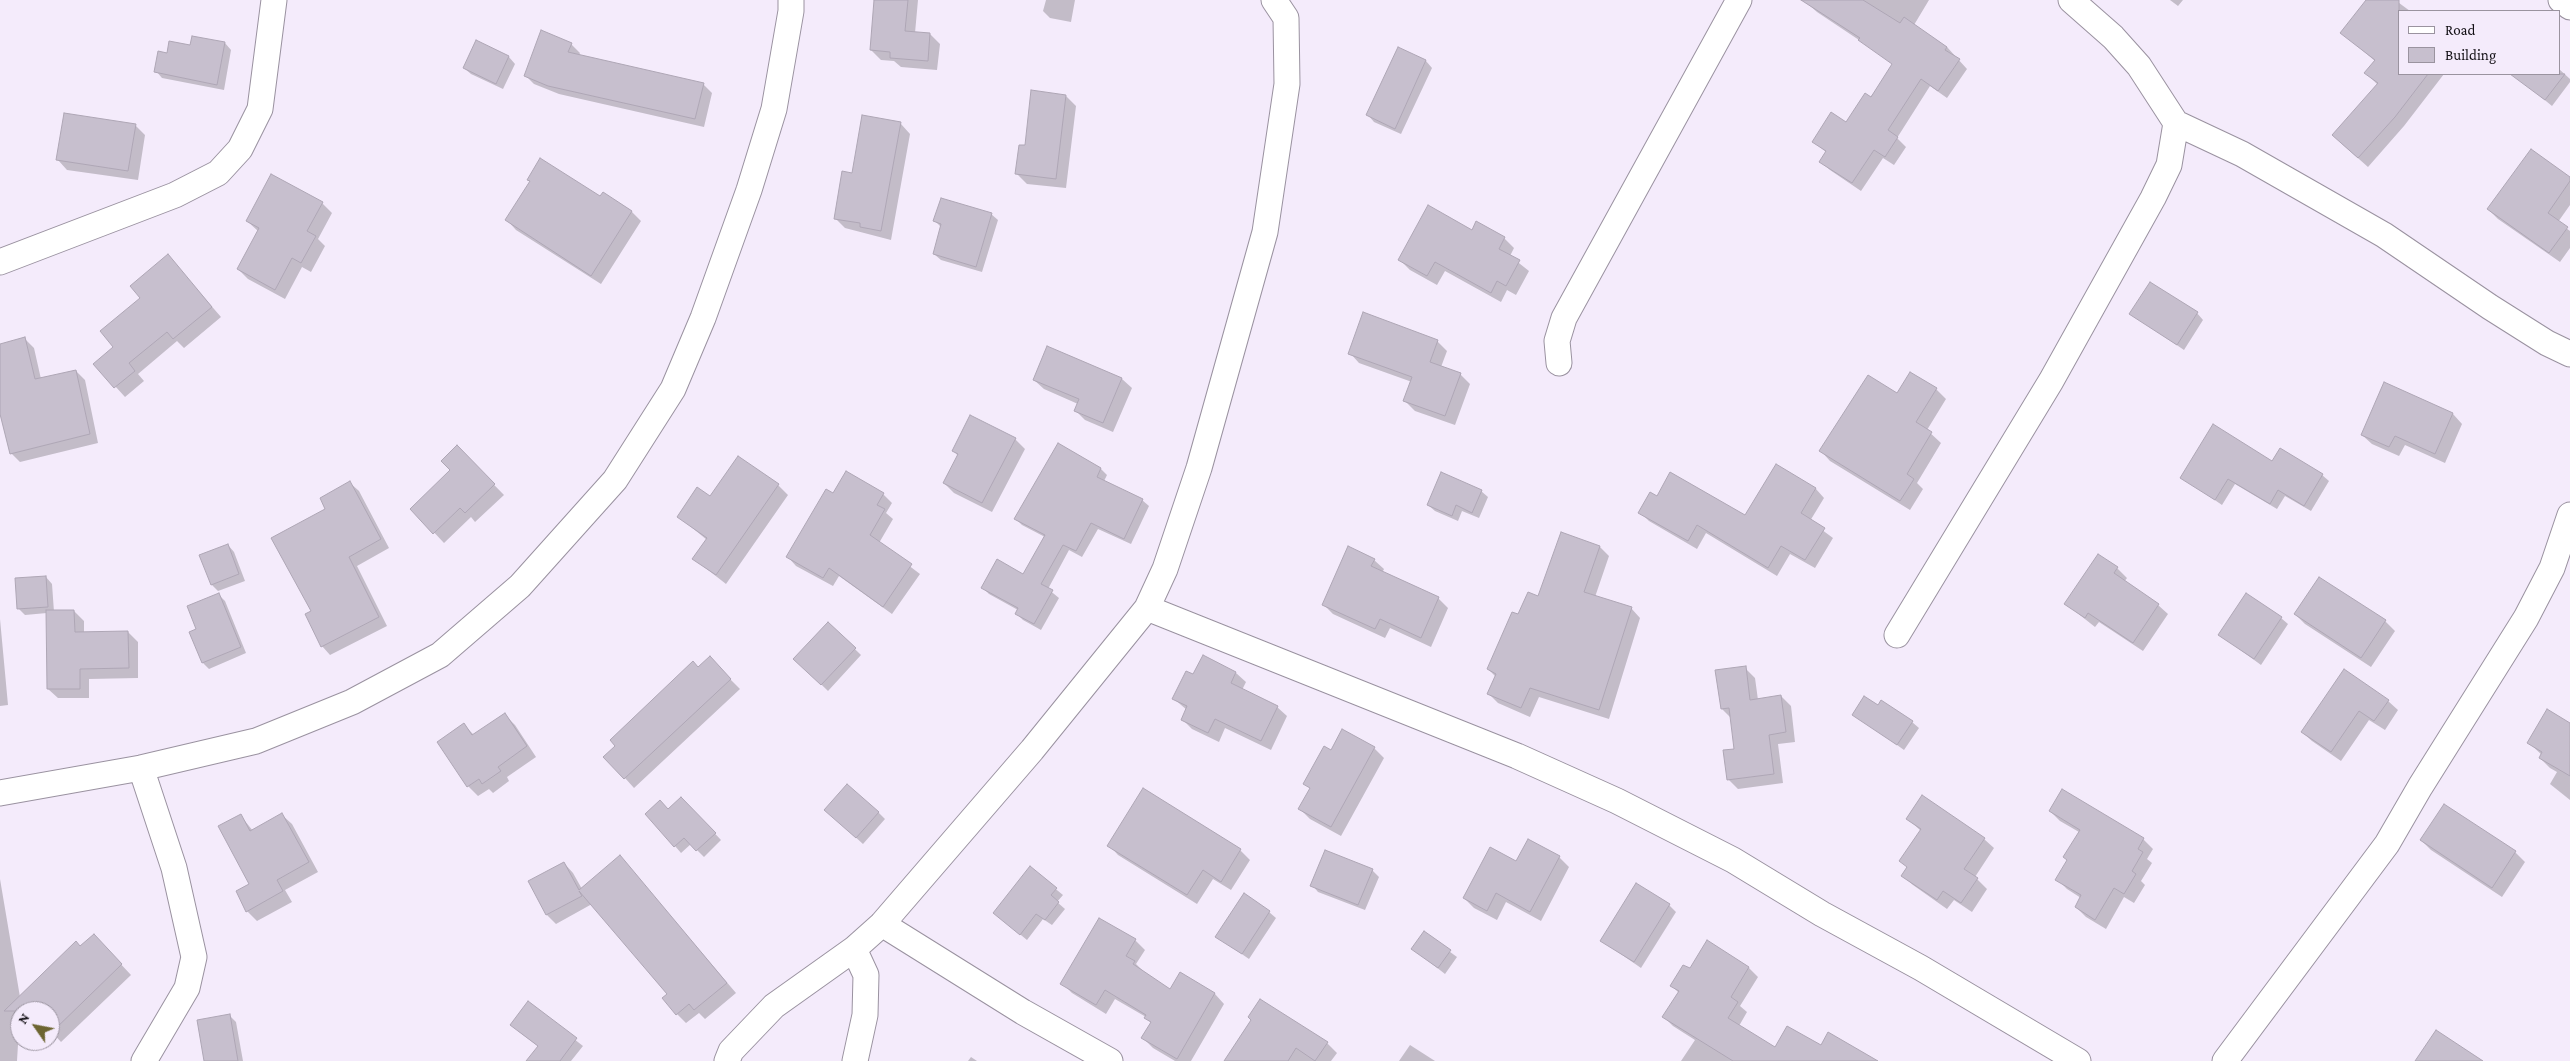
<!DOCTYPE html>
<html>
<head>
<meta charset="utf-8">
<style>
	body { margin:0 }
	#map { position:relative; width:2570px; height:1061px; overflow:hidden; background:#f4ebfb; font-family:"Crimson Pro",serif }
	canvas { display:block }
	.legend { position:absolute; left:2398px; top:10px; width:162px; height:65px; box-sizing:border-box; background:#f4ebfb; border:1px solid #9a939f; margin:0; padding:6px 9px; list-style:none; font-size:15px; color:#120f14 }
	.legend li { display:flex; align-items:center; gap:10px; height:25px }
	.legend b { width:25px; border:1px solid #9a939f }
	.north { position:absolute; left:10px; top:1001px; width:50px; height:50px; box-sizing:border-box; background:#f4ebfb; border:1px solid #9a939f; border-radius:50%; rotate:303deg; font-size:14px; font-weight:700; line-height:20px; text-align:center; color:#120f14 }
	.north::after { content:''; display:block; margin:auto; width:18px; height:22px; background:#6d6531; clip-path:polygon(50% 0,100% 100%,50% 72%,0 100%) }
</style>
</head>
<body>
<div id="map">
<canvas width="2570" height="1061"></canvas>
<ul class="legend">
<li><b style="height:6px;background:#fff"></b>Road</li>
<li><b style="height:14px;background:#c7bfce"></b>Building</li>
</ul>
<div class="north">N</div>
</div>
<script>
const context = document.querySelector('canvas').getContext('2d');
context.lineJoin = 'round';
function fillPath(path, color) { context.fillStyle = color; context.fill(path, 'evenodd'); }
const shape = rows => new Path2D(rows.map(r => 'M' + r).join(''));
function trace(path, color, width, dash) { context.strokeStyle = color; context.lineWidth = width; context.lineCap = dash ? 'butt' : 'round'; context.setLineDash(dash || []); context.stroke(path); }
const shadow = shape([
	[875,0,918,0,915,33,930,34,940,44,937,70,901,67,894,61,881,60,871,50],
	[1046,0,1075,0,1071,22,1050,18,1043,11],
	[1811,0,1929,0,1914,25,1947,47,1967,69,1947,98,1930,86,1897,138,1906,147,1894,165,1883,158,1861,191,1830,170,1821,162,1827,153,1813,141,1846,124,1898,66,1817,12,1808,4],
	[2170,0,2183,0,2178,6],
	[2367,0,2395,0,2410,11,2399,11,2399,74,2444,74,2404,126,2368,167,2342,144,2378,85,2366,73,2375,61,2342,33],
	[193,38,225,43,231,50,224,90,162,78,156,71,168,55,191,47],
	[476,42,509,57,515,64,503,89,471,74,464,68],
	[571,44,580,53,579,55,703,84,712,93,704,127,559,94,534,84,525,75],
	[1399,49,1426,61,1432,68,1401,134,1374,122,1368,115],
	[2559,69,2570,79,2570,82,2552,106,2513,74,2559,74],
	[1066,96,1076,106,1066,188,1027,184,1017,174,1026,146],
	[901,124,910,134,891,240,845,228,835,218,853,175],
	[135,125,145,135,138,180,67,170,58,160],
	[2570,178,2570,205,2558,222,2570,231,2570,248,2560,262,2498,219,2488,209],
	[531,182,600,198,632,212,641,221,601,284,516,230,507,220],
	[322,203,332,213,318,239,325,246,311,272,302,267,285,299,248,279,238,269,258,231,247,221],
	[991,214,998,220,982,272,941,260,934,254,942,228,935,221],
	[1472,231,1504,238,1514,248,1510,256,1529,271,1516,295,1507,290,1501,302,1445,271,1437,285,1410,270,1400,260],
	[168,256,221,317,184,348,177,341,138,374,144,381,125,397,95,364,115,347],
	[2197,313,2203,320,2184,350,2131,314],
	[25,339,34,348,41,379,76,371,85,380,98,443,20,462,11,453,0,345],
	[1437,341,1447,351,1441,367,1460,374,1470,384,1455,425,1415,411,1405,401,1412,382,1359,363,1350,353],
	[1048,348,1122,379,1132,388,1113,432,1085,420,1076,411,1078,404,1044,389,1034,380],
	[2385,384,2453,414,2462,424,2445,463,2405,445,2399,456,2372,444,2362,435],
	[1936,389,1946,399,1927,430,1941,443,1917,483,1923,489,1910,510,1830,461,1821,451,1898,395],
	[1015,439,1025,449,992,512,954,493,944,483,958,456,953,450],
	[1058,445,1101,469,1107,475,1104,481,1142,500,1149,506,1131,544,1098,529,1082,557,1069,550,1048,589,1059,598,1041,630,1023,620,1017,614,1018,610,989,594,982,587,1024,576,1045,537,1022,525,1016,519],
	[457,447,504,495,475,522,471,517,444,543,412,509,452,470],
	[738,457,778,485,788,495,726,584,694,559,707,540,678,516,710,497],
	[2273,463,2322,475,2329,481,2311,511,2285,496,2277,509,2235,484,2222,505,2181,477],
	[1776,466,1816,489,1824,498,1810,521,1833,538,1815,568,1790,554,1777,576,1706,533,1697,549,1649,521,1640,512,1657,497,1745,517],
	[350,483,359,491,389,548,357,566,387,626,330,655,322,646,313,612,327,509],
	[1481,491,1488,497,1479,518,1462,511,1458,521,1435,511,1428,505],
	[883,494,892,503,886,513,893,519,879,543,920,574,892,614,839,576,833,586,796,566,788,557,834,495],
	[1562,534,1600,547,1609,556,1595,597,1631,608,1640,618,1609,719,1539,697,1530,717,1498,703,1488,693,1496,677,1488,669,1518,616,1539,598],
	[228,545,234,552,245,581,218,591,212,585],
	[1374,560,1384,569,1382,573,1438,598,1448,608,1431,647,1390,628,1385,638,1333,614,1323,604],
	[2117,568,2127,578,2124,582,2158,605,2168,614,2143,651,2099,622,2095,627,2066,604],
	[46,577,52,584,54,612,74,611,84,621,84,633,128,632,138,642,138,678,89,679,89,698,58,698,48,689,47,613,25,615,18,608],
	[219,595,225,601,246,653,209,669,203,663,198,630],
	[2295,614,2385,621,2395,631,2371,667,2305,624],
	[2281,618,2288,624,2261,665,2220,635],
	[0,619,8,705,0,706],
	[828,623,861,655,828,691,795,659],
	[699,668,719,668,740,689,634,788,625,778],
	[1745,668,1755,678,1758,700,1781,696,1791,706,1795,742,1778,744,1783,783,1738,789,1728,779,1736,750,1732,719,1722,709],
	[2344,670,2388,701,2398,710,2385,730,2369,720,2341,761,2312,741,2302,732],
	[1236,673,1246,682,1242,690,1277,707,1287,716,1271,750,1225,728,1219,742,1192,729,1182,719,1187,710,1174,699],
	[1854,714,1912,722,1919,728,1904,750],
	[505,715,515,725,536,757,507,777,509,781,493,793,489,789,478,796,468,786,464,725,474,735],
	[2570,724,2570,800,2550,784,2557,772,2550,768,2540,758,2542,755,2529,743],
	[1343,731,1374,748,1384,758,1341,836,1310,819,1300,809,1311,789,1305,783,1331,752],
	[2062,791,2143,839,2153,849,2147,859,2152,863,2141,881,2145,885,2134,903,2124,897,2106,929,2086,917,2076,907,2081,898,2067,889,2057,879,2068,860,2079,832,2060,821,2050,811],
	[688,805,721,840,704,857,691,844,681,853,675,846,668,811],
	[878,812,885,819,863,844,832,816],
	[282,815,292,824,318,872,285,890,292,902,257,921,247,911,251,885,241,816,253,831],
	[1908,819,1984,839,1994,848,1975,877,1987,889,1972,912,1954,900,1947,909,1913,885,1903,876,1921,831],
	[2421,840,2515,852,2525,862,2502,897,2431,850],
	[1109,845,1240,850,1250,860,1231,890,1213,879,1197,904,1118,855],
	[620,857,736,993,705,1019,699,1013,686,1023,677,1014,668,995,592,904,556,924,547,915,530,882,564,863,573,873,582,889],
	[1559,857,1569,867,1541,921,1506,902,1497,920,1474,908,1464,898],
	[1030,868,1063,895,1057,902,1065,909,1052,925,1043,919,1027,940,994,913],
	[1372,870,1379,877,1365,910,1318,892,1312,885],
	[0,879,20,997,80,948,103,945,131,975,61,1042,50,1030,50,1011,20,1011,17,1061,0,1061],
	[1669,905,1676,912,1641,968,1602,941],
	[1269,912,1276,918,1249,959,1217,937],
	[1424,933,1457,957,1445,974,1413,949],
	[1135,940,1145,950,1136,964,1144,972,1171,990,1180,974,1215,994,1224,1004,1191,1061,1175,1061,1153,1048,1143,1038,1151,1023,1146,1017,1115,999,1106,1014,1072,993,1062,983],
	[1707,942,1749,968,1758,977,1740,1006,1747,1012,1739,1026,1775,1049,1821,1047,1865,1061,1681,1061,1695,1040,1673,1026,1664,1017,1679,993,1672,986,1690,970],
	[528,1003,583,1046,571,1061,535,1061,539,1047,518,1031],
	[230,1016,236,1022,243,1061,205,1061],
	[1327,1043,1337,1053,1331,1061,1229,1061,1227,1059],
	[1410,1045,1435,1061,1399,1061],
	[971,1057,977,1061,968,1061]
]);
const building = shape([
	[874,0,908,0,905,31,930,33,928,61,890,58,890,52,870,50,874,0],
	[1801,0,1863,0,1900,23,1904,17,1947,47,1945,50,1960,59,1938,91,1921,79,1888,130,1898,137,1885,157,1874,150,1852,183,1819,162,1826,151,1812,142,1831,112,1846,122,1865,93,1871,97,1892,64,1858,40,1860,38,1801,0],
	[2366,0,2399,0,2399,74,2428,74,2395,117,2358,158,2332,135,2378,83,2364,73,2375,60,2340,33,2366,0],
	[541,30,572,43,568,52,704,83,695,119,548,86,524,76,541,30],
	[192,36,225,42,217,85,154,72,158,51,167,53,169,41,190,45,192,36],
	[476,40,509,56,496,84,463,68,476,40],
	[1398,47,1426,60,1395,129,1366,115,1398,47],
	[2510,74,2565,74,2545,100,2510,74],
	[1031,90,1066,95,1056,179,1015,174,1019,145,1025,145,1031,90],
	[64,113,136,124,128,171,56,160,64,113],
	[862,115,901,122,881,231,860,227,860,223,834,219,842,171,852,173,862,115],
	[2531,149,2570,177,2570,181,2548,213,2568,227,2549,253,2487,209,2531,149],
	[540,158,600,196,603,192,632,211,591,276,505,220,530,181,527,180,540,158],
	[271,174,323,202,307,231,316,236,301,263,292,258,275,290,237,269,259,228,246,221,271,174],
	[941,198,992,213,976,267,933,254,941,224,933,221,941,198],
	[1428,205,1472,230,1476,221,1505,237,1499,249,1520,260,1506,286,1497,281,1491,293,1435,262,1427,276,1398,260,1428,205],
	[168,254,212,307,173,339,167,332,129,363,135,371,114,388,93,364,113,347,100,331,140,298,130,286,168,254],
	[2150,282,2198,312,2177,345,2129,314,2150,282],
	[1363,312,1438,340,1430,362,1461,373,1445,416,1403,401,1412,377,1348,354,1363,312],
	[25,337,35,379,76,370,90,434,10,454,0,414,0,344,25,337],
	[1047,346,1122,378,1103,423,1074,411,1079,399,1033,380,1047,346],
	[1910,372,1937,388,1916,422,1932,432,1907,474,1914,479,1900,501,1819,451,1868,375,1897,393,1910,372],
	[2384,382,2453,413,2435,454,2395,436,2389,447,2361,435,2384,382],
	[970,415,1016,438,982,503,943,483,958,454,952,451,970,415],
	[2213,424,2272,461,2280,448,2323,474,2304,506,2278,490,2270,504,2228,479,2215,500,2180,478,2213,424],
	[1058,443,1101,468,1097,477,1143,499,1124,539,1091,523,1076,551,1063,545,1041,584,1053,590,1034,624,1015,614,1018,608,981,588,997,559,1023,574,1045,535,1014,519,1058,443],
	[457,445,495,484,465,513,460,508,433,534,410,509,450,470,441,461,457,445],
	[738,456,779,484,716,575,692,559,707,538,677,517,697,487,710,496,738,456],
	[1776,464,1816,488,1801,513,1825,528,1805,560,1781,546,1768,568,1697,525,1688,541,1638,513,1650,492,1657,496,1670,472,1745,515,1776,464],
	[846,471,884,493,877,505,885,509,870,535,912,564,883,607,829,568,823,578,786,557,826,489,833,493,846,471],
	[1441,472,1482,490,1472,513,1456,505,1452,516,1427,505,1441,472],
	[350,481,381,539,349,557,379,617,321,647,305,614,311,611,271,538,325,509,320,498,350,481],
	[1561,532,1600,546,1584,592,1632,607,1599,710,1530,688,1521,708,1487,694,1496,674,1487,669,1512,612,1518,614,1528,592,1538,596,1561,532],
	[228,544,239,574,211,585,199,555,228,544],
	[1348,546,1375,559,1371,566,1439,597,1421,638,1380,619,1375,629,1322,605,1348,546],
	[2098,554,2118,567,2114,573,2159,604,2133,643,2088,613,2085,618,2064,604,2098,554],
	[46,576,48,607,17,609,15,578,46,576],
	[2319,577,2386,620,2361,658,2294,614,2319,577],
	[219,593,241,647,202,663,189,632,196,629,187,606,219,593],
	[2246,593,2282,617,2254,659,2218,635,2246,593],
	[46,610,74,610,75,632,128,631,129,668,80,669,80,689,47,689,46,610],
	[828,622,856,648,821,685,793,659,828,622],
	[1203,655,1236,672,1231,683,1278,706,1261,741,1215,719,1208,733,1181,720,1187,706,1172,699,1186,671,1193,674,1203,655],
	[710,656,731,679,624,779,603,757,615,746,610,740,693,661,698,667,710,656],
	[1746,666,1750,700,1781,695,1786,732,1769,735,1774,774,1727,780,1723,750,1734,749,1729,708,1721,709,1715,670,1746,666],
	[2344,669,2389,700,2374,721,2359,711,2331,752,2301,732,2344,669],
	[1864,696,1878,705,1881,700,1913,721,1897,745,1852,715,1864,696],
	[2547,709,2570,723,2570,776,2539,758,2542,752,2527,743,2547,709],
	[505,713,527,746,498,767,501,771,482,784,479,779,467,787,437,742,464,723,472,735,505,713],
	[1342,729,1375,747,1331,827,1298,809,1310,788,1303,784,1324,746,1331,750,1342,729],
	[847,784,879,812,856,838,824,810,847,784],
	[1143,788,1241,849,1221,882,1203,870,1187,895,1107,846,1143,788],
	[2062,789,2144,838,2138,849,2143,852,2132,871,2136,874,2124,894,2114,888,2095,920,2075,907,2081,895,2055,880,2067,860,2063,857,2080,830,2049,811,2062,789],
	[1922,795,1985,838,1964,869,1978,878,1961,903,1943,891,1937,900,1901,876,1907,867,1899,861,1921,829,1906,819,1922,795],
	[681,797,716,833,696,851,684,838,674,847,645,814,660,800,668,809,681,797],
	[2444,804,2516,851,2492,888,2420,840,2444,804],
	[282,813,309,862,277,880,283,891,246,912,236,891,249,884,218,826,241,814,250,831,282,813],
	[1528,839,1560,856,1530,912,1496,893,1487,911,1463,898,1490,847,1516,861,1528,839],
	[1325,850,1373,869,1358,905,1310,886,1325,850],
	[620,855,727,983,694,1010,689,1004,676,1015,662,998,667,994,579,891,582,896,546,915,528,881,564,862,579,890,620,855],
	[1030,866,1057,888,1051,895,1059,902,1045,920,1036,914,1020,935,993,913,1030,866],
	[1636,883,1670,904,1634,962,1600,941,1636,883],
	[1244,893,1270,911,1242,954,1215,937,1244,893],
	[1099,918,1136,939,1126,956,1135,961,1133,964,1170,989,1180,972,1215,993,1177,1059,1141,1038,1151,1022,1144,1018,1146,1015,1105,990,1096,1005,1060,984,1099,918],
	[1424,931,1451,950,1438,968,1411,949,1424,931],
	[94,934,122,964,50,1034,50,1011,4,1011,76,941,80,946,94,934],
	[1707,940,1749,967,1731,997,1738,1002,1728,1018,1775,1047,1787,1026,1821,1045,1828,1032,1878,1061,1733,1061,1662,1017,1679,991,1670,986,1683,965,1690,968,1707,940],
	[1260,999,1328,1042,1315,1061,1296,1048,1288,1061,1224,1061,1251,1020,1248,1017,1260,999],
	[528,1001,577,1038,560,1061,526,1061,538,1046,510,1025,528,1001],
	[230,1014,238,1061,204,1061,197,1020,230,1014],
	[2436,1030,2483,1061,2415,1061,2436,1030]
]);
const minor = shape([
	[2071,0,2113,37,2139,66,2176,123,2242,154,2384,235,2490,307,2547,343,2570,354],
	[2561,0,2570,7],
	[0,262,175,195,218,173,240,149,260,109,274,0],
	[1559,363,1557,341,1564,318,1739,0],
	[1147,608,1517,756,1617,801,1733,860,1822,914,1921,968,2078,1061],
	[1897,635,2051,381,2153,198,2169,165,2176,123],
	[141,768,174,868,194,957,187,988,144,1061],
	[0,793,141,768,256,741,352,702,440,655,520,586,615,480,673,389,703,318,749,190,774,109,791,11,791,0],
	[882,924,1023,1012,1110,1061],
	[854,949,866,975,865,1015,855,1061],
	[727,1061,731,1051,774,1006,854,949,882,924,1032,750,1147,608,1165,569,1199,468,1265,232,1287,84,1286,18,1274,0],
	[2225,1061,2387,844,2420,787,2526,618,2552,568,2570,515]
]);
fillPath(shadow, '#0003');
fillPath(building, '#c7bfce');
trace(building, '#aea6b5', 1);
trace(minor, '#9a92a0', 27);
trace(minor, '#fff', 25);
</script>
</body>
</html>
